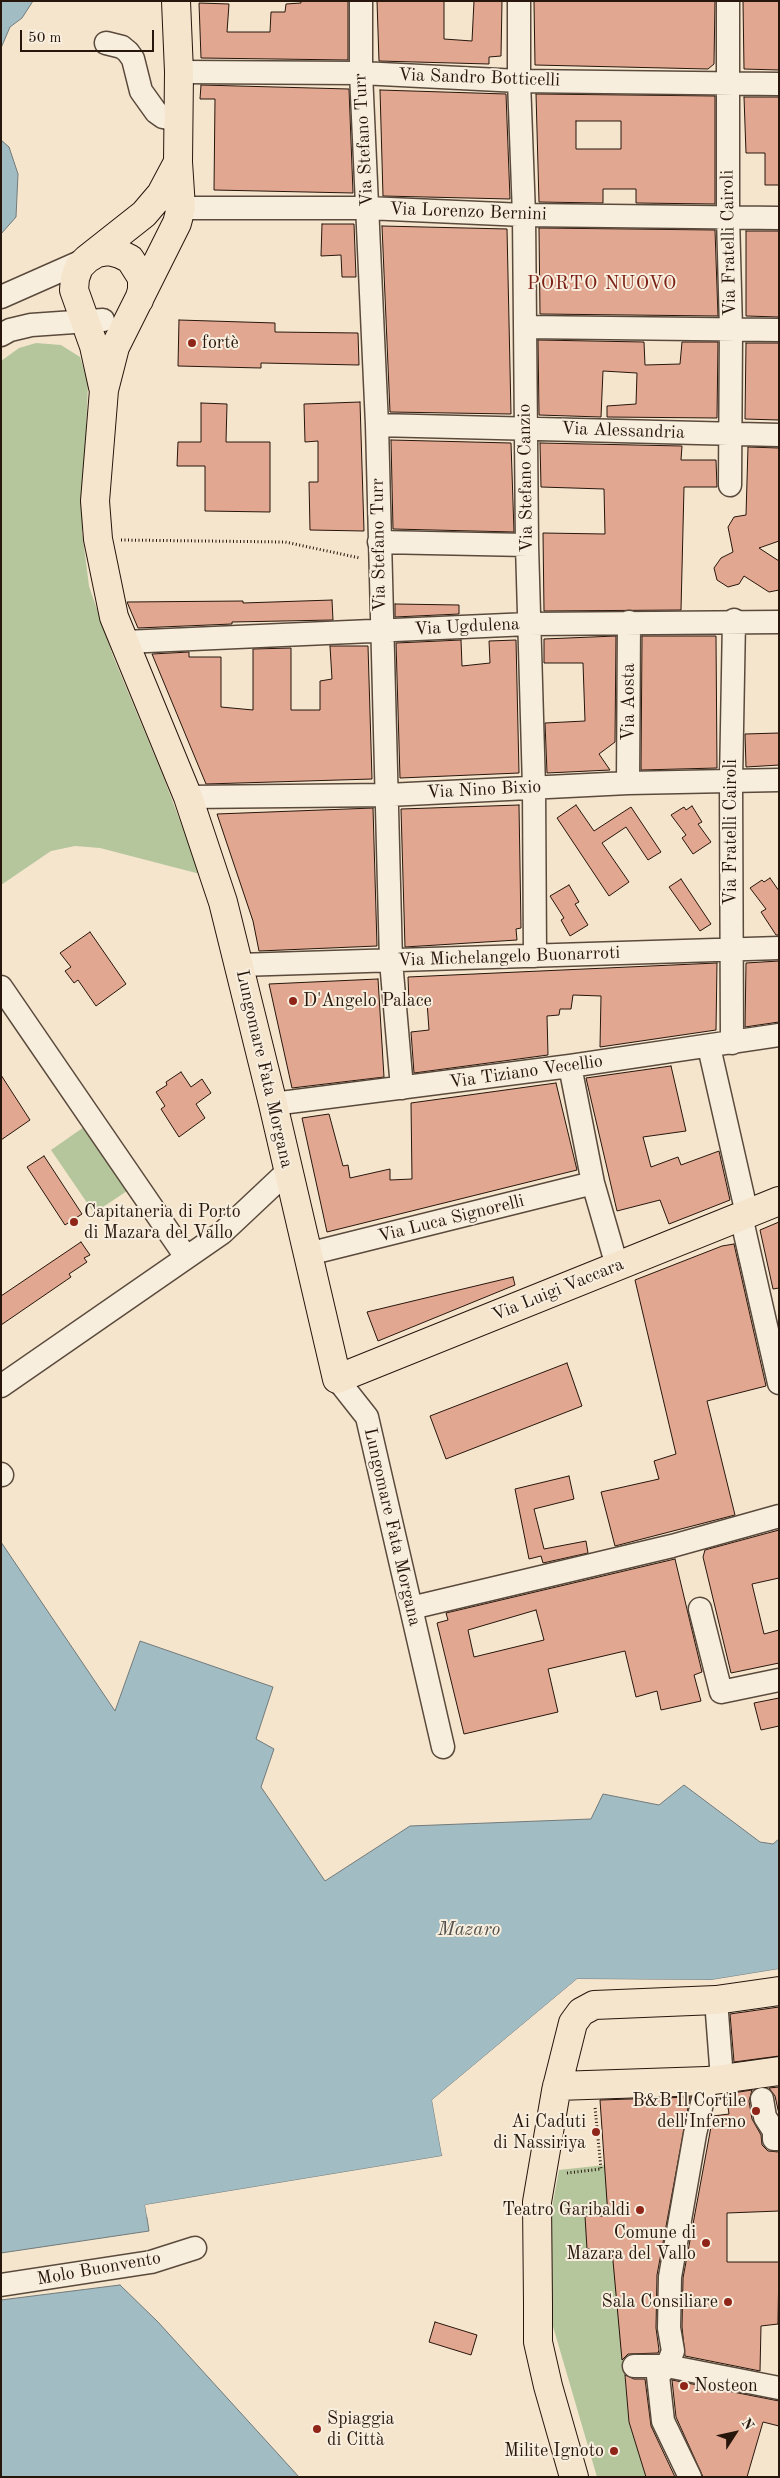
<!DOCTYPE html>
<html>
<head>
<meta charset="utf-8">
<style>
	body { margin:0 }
	#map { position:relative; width:780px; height:2478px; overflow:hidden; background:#f5e5cd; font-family:"Old Standard TT",serif }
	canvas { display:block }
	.frame { position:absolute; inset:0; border:2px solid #27160c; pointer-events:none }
	.north { position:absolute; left:710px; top:2408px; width:50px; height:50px; -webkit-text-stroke:4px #f8eede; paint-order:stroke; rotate:55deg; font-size:14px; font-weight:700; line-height:20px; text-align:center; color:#27160c }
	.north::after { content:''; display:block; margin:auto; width:18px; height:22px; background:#27160c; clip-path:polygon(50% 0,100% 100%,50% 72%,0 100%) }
	.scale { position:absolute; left:20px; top:30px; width:134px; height:22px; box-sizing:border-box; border:2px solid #27160c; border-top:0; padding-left:6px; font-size:15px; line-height:18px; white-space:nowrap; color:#27160c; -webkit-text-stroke:4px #f8eede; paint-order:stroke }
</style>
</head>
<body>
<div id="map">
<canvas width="780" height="2478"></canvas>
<div class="frame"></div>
<div class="north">N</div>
<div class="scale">50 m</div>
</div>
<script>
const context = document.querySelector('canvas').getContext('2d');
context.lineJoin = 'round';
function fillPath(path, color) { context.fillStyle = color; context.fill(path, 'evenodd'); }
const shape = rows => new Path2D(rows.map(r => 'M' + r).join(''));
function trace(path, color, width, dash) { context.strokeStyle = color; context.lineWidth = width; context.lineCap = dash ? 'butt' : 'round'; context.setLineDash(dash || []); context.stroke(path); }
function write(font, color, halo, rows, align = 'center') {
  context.font = font + ' "Old Standard TT",serif'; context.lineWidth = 4; context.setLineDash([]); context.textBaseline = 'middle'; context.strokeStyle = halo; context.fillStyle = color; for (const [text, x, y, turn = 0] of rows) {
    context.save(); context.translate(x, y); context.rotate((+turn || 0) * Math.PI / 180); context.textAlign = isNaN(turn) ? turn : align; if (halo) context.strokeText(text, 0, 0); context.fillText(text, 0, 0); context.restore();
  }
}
const green = shape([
	[36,343,61,345,80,357,88,383,82,531,89,586,113,656,163,776,200,874,100,848,75,846,51,851,1,885,1,361,19,348],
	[84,1127,127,1191,94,1213,51,1150],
	[605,2165,629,2422,646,2477,597,2477,552,2323,547,2290,545,2246,559,2170]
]);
const water = shape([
	[1,1,33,1,22,18,10,27,1,48,1,1],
	[1,140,9,147,18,174,16,217,1,234,1,140],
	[1,1542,115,1711,140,1641,273,1687,256,1739,274,1749,261,1787,325,1881,410,1826,591,1819,603,1794,659,1805,684,1785,760,1842,773,1844,779,1839,779,1969,711,1980,577,1979,432,2100,442,2156,145,2205,149,2231,1,2253,1,1542],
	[120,2285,158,2322,299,2477,1,2477,1,2300,120,2285]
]);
const pier = shape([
	[779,1969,779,1971,711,1983,578,1981,435,2101,443,2158,148,2207,149,2217,147,2217,145,2205,442,2156,432,2100,577,1979,711,1980]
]);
const building = shape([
	[301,1,348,1,348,60,201,58,199,3,229,4,227,32,270,32,271,12,285,12,286,4,301,3,301,1],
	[377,1,444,1,444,39,472,41,474,1,502,1,501,56,489,57,489,64,379,61,377,1],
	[534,1,715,1,714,64,708,69,535,65,534,1],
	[743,1,779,1,779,70,744,69,743,1],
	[201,85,349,89,353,193,214,190,215,99,200,99,201,85],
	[380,90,506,94,510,199,383,196,380,90],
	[536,94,715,96,715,204,636,203,636,189,603,189,603,203,539,202,536,94],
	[576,121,621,121,621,149,576,149,576,121],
	[744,97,779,97,779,185,765,185,765,153,746,153,744,97],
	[322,224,354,224,356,277,342,277,341,255,321,256,322,224],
	[382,226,507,229,511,414,390,412,382,226],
	[539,228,715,230,718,316,540,314,539,228],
	[746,231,779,231,779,317,746,316,746,231],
	[179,320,275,323,275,332,358,333,359,365,261,363,261,368,178,366,179,320],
	[538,340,644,342,645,365,680,364,682,342,718,342,717,418,607,417,607,406,636,404,637,373,603,371,601,417,539,415,538,340],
	[746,343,779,343,779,420,745,419,746,343],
	[360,402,364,531,310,530,309,482,318,482,318,441,305,442,304,404,360,402],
	[201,403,227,404,226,442,270,442,270,512,205,511,205,466,177,466,178,442,201,442,201,403],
	[391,440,511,443,514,532,393,529,391,440],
	[540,443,682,446,681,460,716,460,717,487,684,487,681,610,544,611,543,533,605,534,604,489,541,487,540,443],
	[748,447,779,448,779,541,759,548,779,561,779,590,769,592,744,576,739,584,728,587,717,580,714,568,721,558,733,552,728,527,734,517,746,515,748,447],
	[332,600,333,620,232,622,232,624,138,628,127,602,243,601,243,603,332,600],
	[395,604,459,605,459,614,395,617,395,604],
	[616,636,615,742,599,754,610,770,547,773,545,723,585,721,583,663,544,663,544,639,616,636],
	[642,636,716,636,717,768,641,770,642,636],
	[461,640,462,666,490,663,489,641,516,640,519,773,400,778,396,643,461,640],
	[330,646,368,646,372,779,206,784,152,654,189,652,189,657,221,657,221,707,253,710,253,649,291,648,291,710,320,710,320,681,332,679,330,646],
	[779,733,779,765,746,767,745,734,779,733],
	[519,805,521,928,516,929,517,940,405,947,401,809,519,805],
	[576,805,594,831,631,807,661,852,648,860,626,827,602,843,629,882,609,896,557,818,576,805],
	[692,806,702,822,698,824,711,842,693,854,682,838,686,835,671,815,684,807,686,810,692,806],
	[373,808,377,946,259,951,253,921,217,814,373,808],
	[770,878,779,891,779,935,776,935,761,912,766,909,750,888,762,880,764,882,770,878],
	[681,879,711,924,700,931,669,887,681,879],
	[569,885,579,902,575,904,588,925,570,936,561,920,564,918,550,896,569,885],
	[90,932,126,984,96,1006,78,980,74,983,65,971,71,967,60,953,90,932],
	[779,961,779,1022,745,1027,746,963,779,961],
	[717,963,716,1030,600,1047,601,996,573,995,571,1009,560,1009,559,1015,547,1016,548,1055,414,1073,411,1032,429,1030,427,1002,409,1004,408,977,717,963],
	[378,979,384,1077,292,1088,269,984,378,979],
	[671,1066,686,1131,643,1137,651,1167,678,1157,681,1165,719,1151,730,1200,669,1224,660,1200,617,1211,586,1078,671,1066],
	[181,1072,191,1087,202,1079,211,1093,196,1104,205,1118,179,1137,161,1109,165,1106,156,1092,167,1085,166,1082,181,1072],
	[1,1075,30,1120,1,1140,1,1075],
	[556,1083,577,1170,327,1232,302,1118,329,1114,343,1166,348,1165,350,1178,390,1169,390,1180,412,1179,411,1103,556,1083],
	[44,1156,82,1214,65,1225,27,1167,44,1156],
	[779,1222,779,1288,773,1289,760,1230,779,1222],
	[81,1242,90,1255,84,1258,87,1262,69,1274,71,1277,1,1325,1,1296,81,1242],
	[734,1244,766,1386,707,1401,735,1515,615,1546,601,1492,659,1479,654,1461,676,1454,635,1280,722,1246,734,1244],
	[513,1277,515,1285,378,1341,367,1312,513,1277],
	[567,1363,582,1406,446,1459,430,1416,567,1363],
	[569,1476,574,1499,534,1509,544,1549,586,1541,588,1553,543,1563,541,1556,529,1559,515,1489,569,1476],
	[779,1530,779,1578,752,1584,764,1634,779,1630,779,1663,731,1673,703,1557,705,1550,779,1530],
	[675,1559,702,1672,694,1675,701,1701,661,1710,657,1691,636,1697,625,1651,548,1669,558,1712,464,1734,437,1623,448,1620,446,1613,675,1559],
	[536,1610,544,1640,474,1657,468,1630,536,1610],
	[779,1698,779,1726,761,1730,754,1703,779,1698],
	[779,2007,779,2056,734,2062,730,2014,779,2007],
	[779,2087,779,2114,775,2096,769,2088,779,2087],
	[752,2090,749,2101,752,2119,761,2135,762,2145,768,2151,779,2152,779,2211,727,2213,727,2262,779,2262,778,2324,761,2326,760,2371,685,2356,682,2327,683,2278,713,2116,729,2114,726,2094,752,2090],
	[690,2097,657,2275,656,2328,659,2350,658,2353,628,2354,622,2360,612,2250,587,2249,585,2216,608,2216,600,2100,690,2097],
	[435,2322,477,2335,471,2355,429,2342,435,2322],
	[625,2375,634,2379,645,2379,651,2426,675,2477,646,2477,629,2422,625,2375],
	[672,2380,779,2401,779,2426,763,2422,747,2477,703,2477,676,2417,672,2380]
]);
const path = shape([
	[121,540,285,542,360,558],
	[567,2173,601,2169,595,2107]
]);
const minor = shape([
	[361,1,361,73,377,425,391,961,402,1088],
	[519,1,519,81,524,215,527,545,534,787,535,956],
	[728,1,728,217,731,329,730,485],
	[106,43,122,47,128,52,133,59,141,91,156,112,163,117,178,120],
	[179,72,361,73,519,81,779,84],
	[168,199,181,208,367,208,524,215,779,218],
	[1,297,87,259],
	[525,327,779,330],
	[1,335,10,330,31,325,103,320],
	[377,425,779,435],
	[379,542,527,545],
	[125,642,529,624,779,622],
	[628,783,629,622],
	[188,797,388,795,628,783,779,780],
	[239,965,779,948],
	[1,987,186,1257],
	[732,1043,731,782,734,620],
	[709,1047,747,1214],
	[570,1066,593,1183,617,1266],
	[273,1104,570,1066,779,1035],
	[741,1216,779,1383],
	[308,1254,593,1183],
	[337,1379,367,1417,443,1747],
	[1,1386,222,1233,288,1171],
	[1,1474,2,1475],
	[411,1608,672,1546,779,1516],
	[700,1609,721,1692,779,1680],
	[716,2000,722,2079],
	[762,2099,765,2117,774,2131,774,2139,779,2139],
	[1,2285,151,2262,195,2248],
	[634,2366,667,2366,779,2388],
	[690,2477,663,2421,658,2376,667,2366,673,2351,669,2328,670,2277,695,2134,707,2081]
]);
const major = shape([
	[176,1,179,72,178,162,181,208,177,223,115,347,104,390,95,501,98,539,114,617,188,797,223,902,273,1104,337,1379,779,1201],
	[87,259,97,253,109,251,120,254,130,259,142,278,142,290,139,300],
	[103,387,94,346,74,290,75,278,79,267,87,259,144,214,161,194,178,162],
	[557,2086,707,2081,779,2071],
	[574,2477,548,2386,538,2342,538,2304,537,2202,556,2091,573,2023,581,2012,594,2005,716,2000,779,1991]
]);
const markers = [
	[192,343,5,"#8f2418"],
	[293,1001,5,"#8f2418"],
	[74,1222,5,"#8f2418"],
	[756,2111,5,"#8f2418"],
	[596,2132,5,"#8f2418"],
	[640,2210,5,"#8f2418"],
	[706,2243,5,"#8f2418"],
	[728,2302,5,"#8f2418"],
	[684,2386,5,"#8f2418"],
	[317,2429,5,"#8f2418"],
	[614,2451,5,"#8f2418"]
];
const streetNames = [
	["Via Sandro Botticelli",479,78,2],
	["Via Stefano Turr",364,140,-93],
	["Via Lorenzo Bernini",468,212,2],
	["Via Fratelli Cairoli",729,243,-91],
	["Via Alessandria",623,431,2],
	["Via Stefano Canzio",526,478,-91],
	["Via Stefano Turr",379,545,-91],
	["Via Ugdulena",467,627,-3],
	["Via Aosta",629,702,-90],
	["Via Nino Bixio",484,790,-3],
	["Via Fratelli Cairoli",731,832,-90],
	["Via Michelangelo Buonarroti",509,957,-2],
	["Lungomare Fata Morgana",264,1069,77],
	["Via Tiziano Vecellio",526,1072,-8],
	["Via Luca Signorelli",451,1219,-14],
	["Via Luigi Vaccara",558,1290,-22],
	["Lungomare Fata Morgana",392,1527,77],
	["Molo Buonvento",99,2269,-10]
];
const poiNames = [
	["fortè",202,343,"left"],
	["D'Angelo Palace",303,1001,"left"],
	["Capitaneria di Porto",84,1212,"left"],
	["di Mazara del Vallo",84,1233,"left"],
	["B&B Il Cortile",746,2101],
	["dell'Inferno",746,2122],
	["Ai Caduti",586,2122],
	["di Nassiriya",586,2143],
	["Teatro Garibaldi",630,2210],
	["Comune di",696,2233],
	["Mazara del Vallo",696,2254],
	["Sala Consiliare",718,2302],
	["Nosteon",694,2386,"left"],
	["Spiaggia",327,2419,"left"],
	["di Città",327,2440,"left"],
	["Milite Ignoto",604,2451]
];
const neighbourhoodNames = [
	["PORTO NUOVO",602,284]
];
const waterNames = [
	["Mazaro",469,1930]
];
fillPath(green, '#b5c69d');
fillPath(water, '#a2bcc3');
trace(water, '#717a7a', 1);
fillPath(pier, '#f5e5cd');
fillPath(building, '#e1a790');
trace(building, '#27160c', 1);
trace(minor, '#5a4a3c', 25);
trace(major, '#27160c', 30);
trace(path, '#27160c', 3, [1, 2.5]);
trace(minor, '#f8eede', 22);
trace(major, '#f5e5cd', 28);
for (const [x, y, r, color] of markers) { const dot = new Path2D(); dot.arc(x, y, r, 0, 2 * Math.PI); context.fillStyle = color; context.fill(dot); trace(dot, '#f8eede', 2); }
write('18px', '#27160c', '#f8eede', streetNames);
write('18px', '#27160c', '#f8eede', poiNames, 'right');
context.letterSpacing = '1px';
write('19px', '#7a1f14', '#f8eede', neighbourhoodNames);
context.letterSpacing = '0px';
write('italic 19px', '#52504c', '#f8eede', waterNames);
</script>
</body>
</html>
